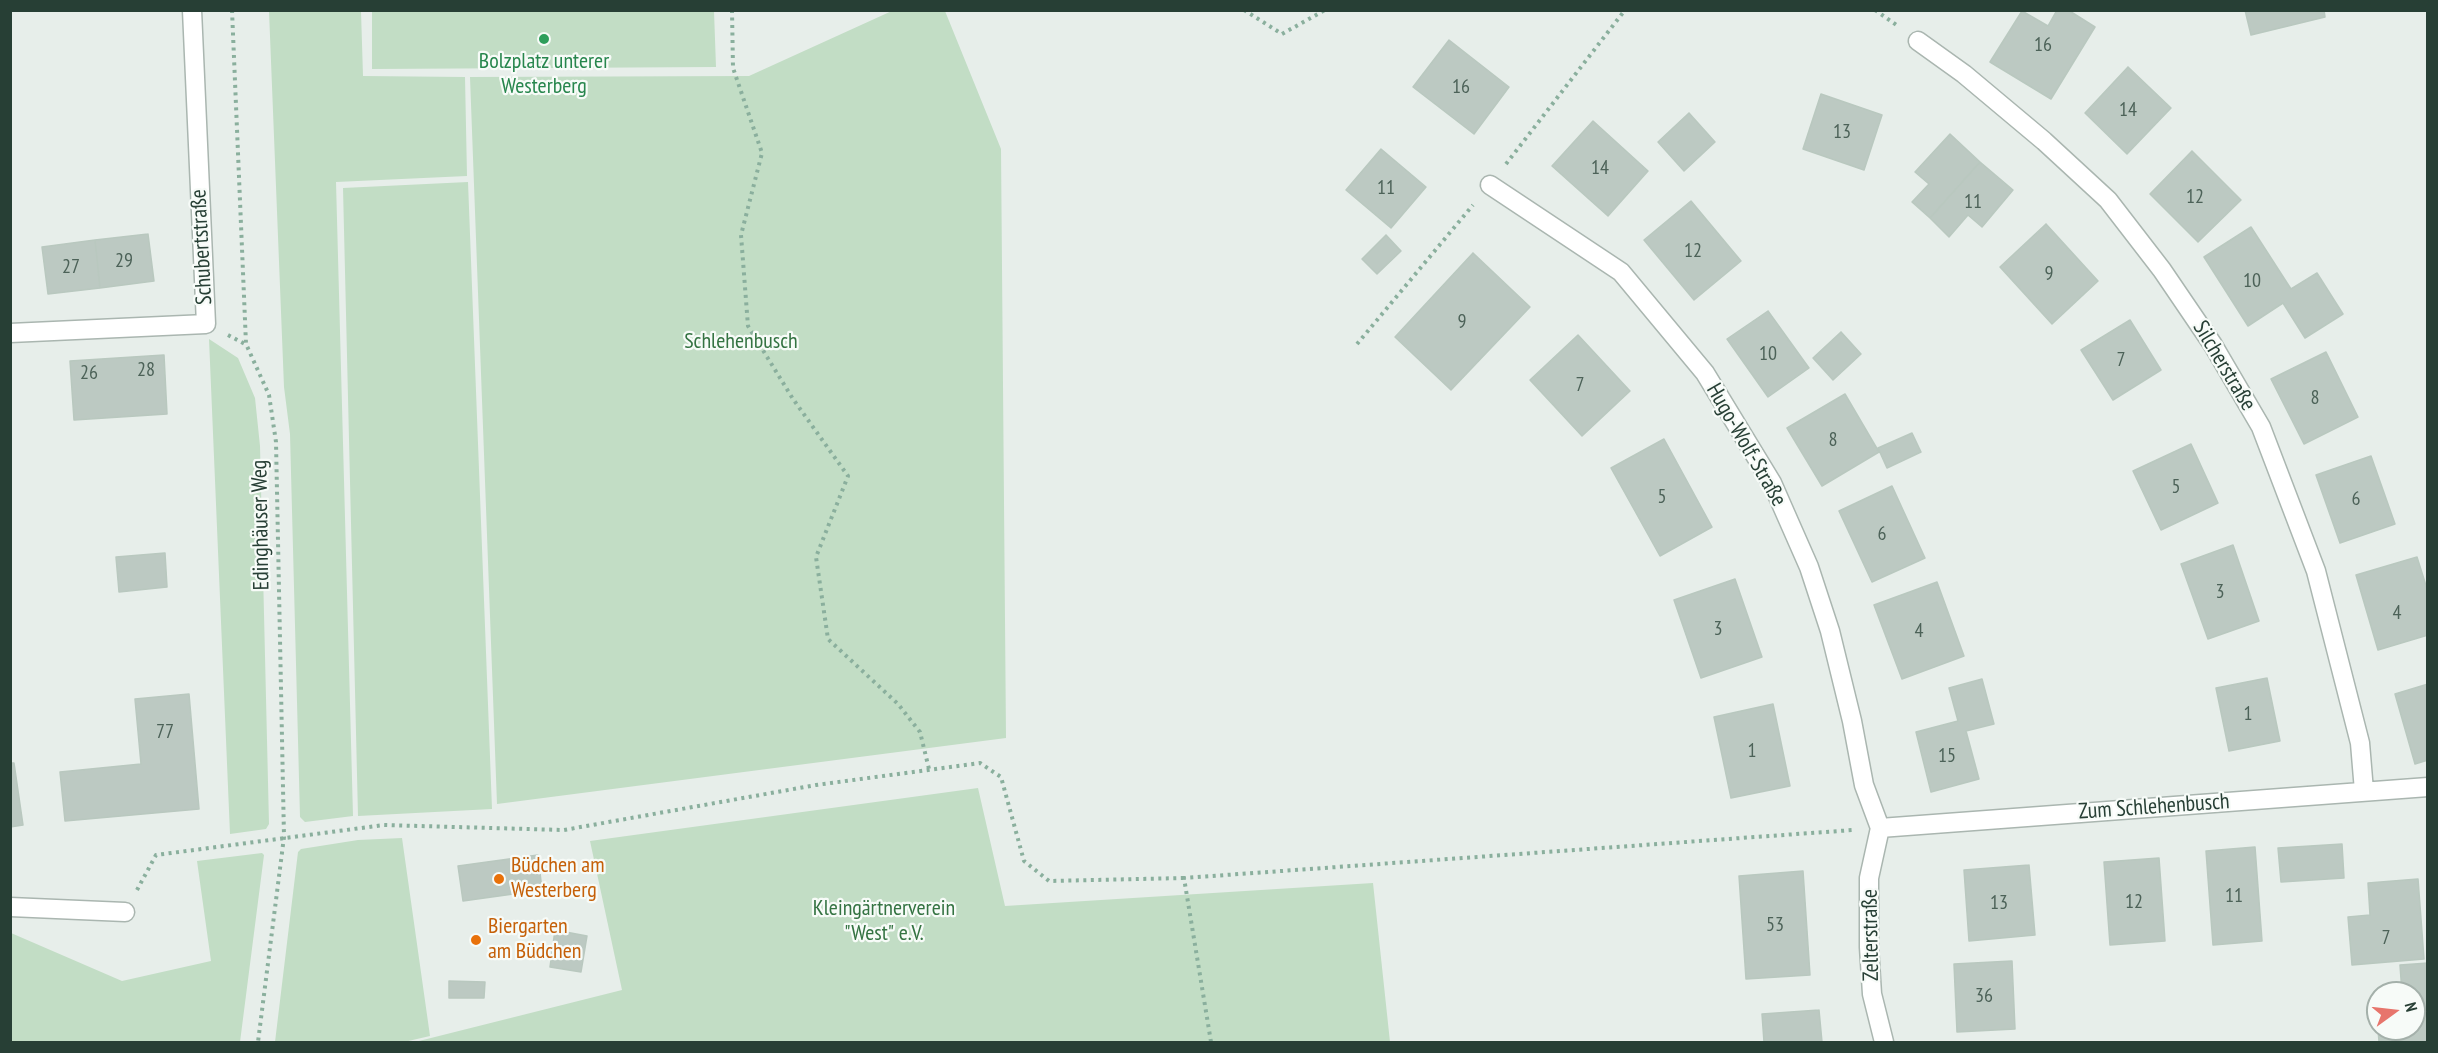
<!DOCTYPE html>
<html>
<head>
<meta charset="utf-8">
<style>
	body { margin:0 }
	#map { position:relative; width:2438px; height:1053px; overflow:hidden; background:#e7eeea; font-family:"PT Sans Narrow",sans-serif }
	canvas { display:block }
	.frame { position:absolute; inset:0; border:12px solid #273f35; pointer-events:none }
	.north { position:absolute; left:2366px; top:981px; width:60px; height:60px; box-sizing:border-box; background:#f7fbf8; border:2px solid #a4b0aa; border-radius:50%; rotate:75deg; font-size:16px; font-weight:700; line-height:24px; text-align:center; color:#273f35 }
	.north::after { content:''; display:block; margin:auto; width:21px; height:27px; background:#e7756c; clip-path:polygon(50% 0,100% 100%,50% 72%,0 100%) }
</style>
</head>
<body>
<div id="map">
<canvas width="2438" height="1053"></canvas>
<div class="frame"></div>
<div class="north">N</div>
</div>
<script>
const context = document.querySelector('canvas').getContext('2d');
context.lineJoin = 'round';
function fillPath(path, color) { context.fillStyle = color; context.fill(path, 'evenodd'); }
const shape = rows => new Path2D(rows.map(r => 'M' + r).join(''));
function trace(path, color, width, dash) { context.strokeStyle = color; context.lineWidth = width; context.lineCap = dash ? 'butt' : 'round'; context.setLineDash(dash || []); context.stroke(path); }
function write(font, color, halo, rows, align = 'center') {
  context.font = font + ' "PT Sans Narrow",sans-serif'; context.lineWidth = 4.5; context.setLineDash([]); context.textBaseline = 'middle'; context.strokeStyle = halo; context.fillStyle = color; for (const [text, x, y, turn = 0] of rows) {
    context.save(); context.translate(x, y); context.rotate((+turn || 0) * Math.PI / 180); context.textAlign = isNaN(turn) ? turn : align; if (halo) context.strokeText(text, 0, 0); context.fillText(text, 0, 0); context.restore();
  }
}
const green = shape([
	[894,10,945,11,1001,149,1006,738,497,804,470,77,749,76],
	[269,11,361,11,363,76,465,77,467,176,336,182,353,816,305,822,300,817,290,434,284,387],
	[372,11,714,11,716,67,372,69],
	[468,182,492,809,358,816,343,188],
	[209,339,238,358,255,398,260,446,269,824,266,829,230,834],
	[978,788,1005,906,1373,883,1390,1042,415,1042,622,990,590,841],
	[402,838,430,1036,404,1042,275,1042,298,852,301,849,358,840],
	[262,853,264,855,240,1042,11,1042,11,933,122,981,211,961,197,861]
]);
const building = shape([
	[2057,10,2068,10,2095,27,2051,99,1990,62,2022,11,2048,26,2057,10],
	[2245,10,2324,10,2325,17,2251,35,2245,10],
	[1449,40,1509,87,1474,134,1413,87,1449,40],
	[2128,67,2171,108,2127,154,2085,113,2128,67],
	[1821,94,1882,115,1864,170,1803,149,1821,94],
	[1689,113,1715,142,1684,171,1658,142,1689,113],
	[1593,121,1648,171,1608,216,1552,166,1593,121],
	[1950,134,1980,162,1930,218,1912,202,1929,184,1915,172,1950,134],
	[1381,149,1426,187,1391,228,1346,190,1381,149],
	[2192,151,2241,200,2198,242,2150,194,2192,151],
	[1980,162,2013,190,1982,227,1968,215,1949,237,1930,218,1980,162],
	[1691,201,1741,261,1694,300,1644,240,1691,201],
	[2046,224,2098,281,2052,324,2000,267,2046,224],
	[2251,227,2291,289,2317,273,2343,314,2305,338,2283,303,2248,326,2204,257,2251,227],
	[148,234,154,281,100,288,95,240,148,234],
	[1386,235,1401,251,1377,274,1362,259,1386,235],
	[95,240,100,288,48,294,42,247,95,240],
	[1473,253,1530,307,1451,390,1395,337,1473,253],
	[1768,311,1809,368,1768,397,1727,339,1768,311],
	[2130,320,2161,370,2113,400,2081,350,2130,320],
	[1841,332,1861,354,1833,380,1813,358,1841,332],
	[1578,335,1630,391,1582,436,1530,380,1578,335],
	[2326,352,2358,417,2304,444,2271,379,2326,352],
	[164,355,167,414,74,420,70,361,164,355],
	[1845,394,1879,452,1822,486,1787,428,1845,394],
	[1912,433,1921,452,1887,468,1878,448,1912,433],
	[1664,439,1712,527,1660,556,1611,468,1664,439],
	[2191,444,2218,503,2161,530,2133,471,2191,444],
	[2371,456,2395,524,2340,543,2316,475,2371,456],
	[1892,486,1925,558,1872,582,1839,511,1892,486],
	[2233,545,2259,621,2208,639,2181,564,2233,545],
	[165,553,167,587,119,592,116,557,165,553],
	[2417,557,2428,592,2428,635,2378,650,2356,575,2417,557],
	[1735,579,1762,657,1701,678,1674,600,1735,579],
	[1937,582,1964,656,1902,679,1874,605,1937,582],
	[2267,678,2280,741,2229,751,2216,688,2267,678],
	[1982,679,1994,724,1966,731,1979,779,1931,792,1916,732,1958,721,1949,688,1982,679],
	[2428,684,2428,760,2415,764,2395,694,2428,684],
	[189,694,199,809,65,821,60,772,141,764,135,699,189,694],
	[1773,704,1790,786,1731,798,1714,717,1773,704],
	[10,763,14,763,23,825,10,827,10,763],
	[2342,844,2344,878,2281,882,2278,848,2342,844],
	[2255,847,2262,941,2213,945,2206,851,2255,847],
	[538,855,542,890,463,901,458,866,538,855],
	[2159,858,2165,941,2110,945,2104,862,2159,858],
	[2029,865,2035,935,1969,941,1964,870,2029,865],
	[1803,871,1810,975,1746,979,1739,876,1803,871],
	[2418,879,2424,959,2352,965,2348,917,2370,915,2368,883,2418,879],
	[555,930,587,936,581,972,550,967,555,930],
	[2012,961,2015,1029,1957,1032,1954,964,2012,961],
	[2428,963,2428,1042,2379,1042,2378,1029,2414,1029,2414,993,2402,993,2400,965,2428,963],
	[449,981,485,982,484,998,449,998,449,981],
	[1819,1010,1822,1042,1764,1042,1762,1014,1819,1010]
]);
const path = shape([
	[232,10,246,344,269,395,276,442,284,837,258,1042],
	[732,10,733,68,762,153,741,235,748,326,793,399,848,476,816,557,828,639,898,704,920,732,929,769],
	[1244,10,1282,34,1325,10],
	[1875,10,1898,26],
	[1506,164,1625,10],
	[228,335,245,344],
	[1357,344,1473,205],
	[137,890,156,855,384,825,564,830,816,785,980,763,1001,777,1024,861,1049,881,1184,878],
	[1211,1042,1184,878,1853,830]
]);
const street = shape([
	[1918,41,1964,74,2044,141,2108,200,2162,270,2213,345,2261,427,2316,571,2360,743,2364,791],
	[1490,185,1621,272,1705,373,1772,483,1809,567,1830,631,1852,721,1864,785,1880,828],
	[10,333,206,324,192,10],
	[1880,828,2428,787],
	[1880,828,1869,878,1869,947,1872,994,1884,1042],
	[10,907,125,912]
]);
const markers = [
	[544,39,6,"#2e9e5b"],
	[499,879,6,"#e8710a"],
	[476,940,6,"#e8710a"]
];
const numberNames = [
	["16",2043,45],
	["16",1461,87],
	["14",2128,110],
	["13",1842,132],
	["14",1600,168],
	["11",1386,188],
	["12",2195,197],
	["11",1973,202],
	["12",1693,251],
	["29",124,261],
	["27",71,267],
	["9",2049,274],
	["10",2252,281],
	["9",1462,322],
	["10",1768,354],
	["7",2121,360],
	["28",146,370],
	["26",89,373],
	["7",1580,385],
	["8",2315,398],
	["8",1833,440],
	["5",2176,487],
	["5",1662,497],
	["6",2356,499],
	["6",1882,534],
	["3",2220,592],
	["4",2397,613],
	["3",1718,629],
	["4",1919,631],
	["1",2248,714],
	["77",165,732],
	["1",1752,751],
	["15",1947,756],
	["11",2234,896],
	["12",2134,902],
	["13",1999,903],
	["53",1775,925],
	["7",2386,938],
	["36",1984,996]
];
const leisureNames = [
	["Bolzplatz unterer",544,62],
	["Westerberg",544,87]
];
const streetNames = [
	["Schubertstraße",202,247,-93],
	["Silcherstraße",2224,366,59],
	["Hugo-Wolf-Straße",1746,445,60],
	["Edinghäuser Weg",261,525,-91],
	["Zum Schlehenbusch",2154,807,-4],
	["Zelterstraße",1871,935,-91]
];
const parkNames = [
	["Schlehenbusch",741,342],
	["Kleingärtnerverein",884,909],
	["\"West\" e.V.",884,934]
];
const foodNames = [
	["Büdchen am",511,866],
	["Westerberg",511,891],
	["Biergarten",488,927],
	["am Büdchen",488,952]
];
fillPath(green, '#c2ddc5');
fillPath(building, '#bcc9c2');
trace(building, '#b9c8bf', 1.5);
trace(street, '#aab6b0', 21);
trace(path, '#8aaf9d', 4, [3, 4.5]);
trace(street, '#fff', 18);
for (const [x, y, r, color] of markers) { const dot = new Path2D(); dot.arc(x, y, r, 0, 2 * Math.PI); context.fillStyle = color; context.fill(dot); trace(dot, '#f7fbf8', 2); }
write('20px', '#4c6258', null, numberNames);
write('22px', '#27864d', '#f7fbf8', leisureNames);
write('22px', '#273f35', '#f7fbf8', streetNames);
write('22px', '#347342', '#f7fbf8', parkNames);
write('22px', '#c56008', '#f7fbf8', foodNames, 'left');
</script>
</body>
</html>
